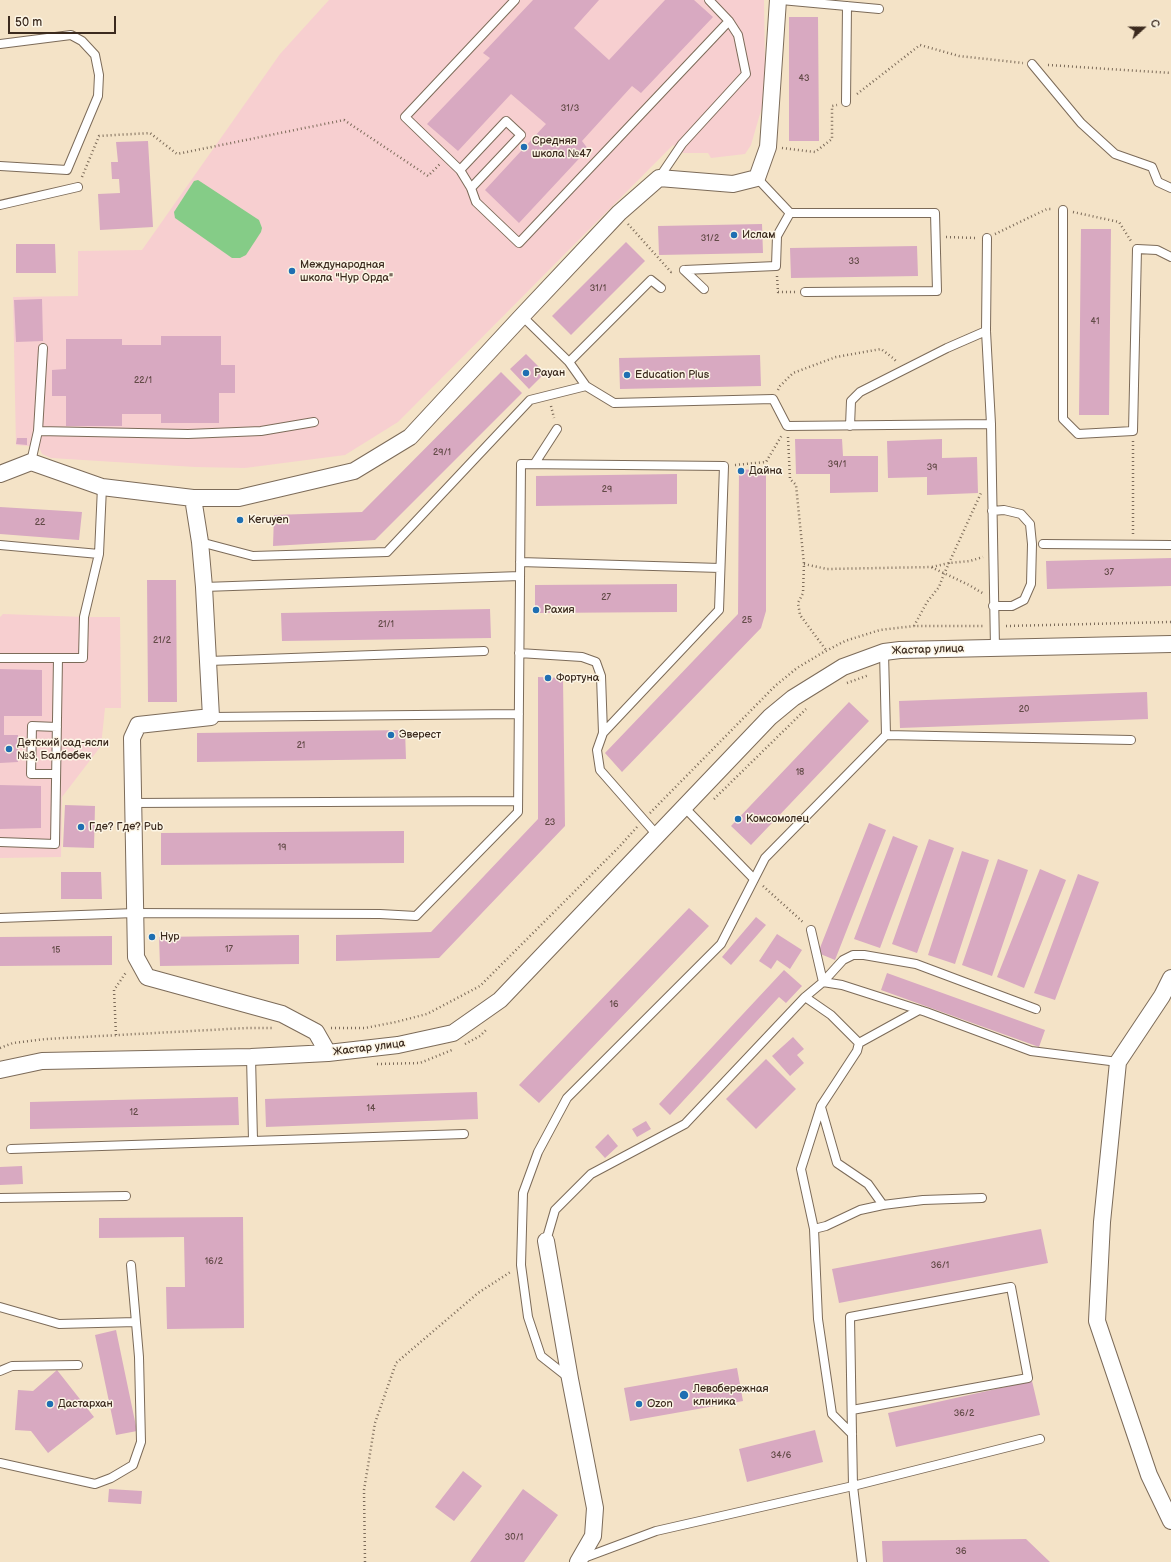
<!DOCTYPE html>
<html>
<head>
<meta charset="utf-8">
<style>
	body { margin:0 }
	#map { position:relative; width:1171px; height:1562px; overflow:hidden; background:#f4e3c7; font-family:"Balsamiq Sans",sans-serif }
	canvas { display:block }
	.north { position:absolute; left:1123px; top:8px; width:40px; height:40px; -webkit-text-stroke:3px #fcf5e5; paint-order:stroke; rotate:69deg; font-size:11px; font-weight:700; line-height:16px; text-align:center; color:#3b2a1e }
	.north::after { content:''; display:block; margin:auto; width:14px; height:18px; background:#3b2a1e; clip-path:polygon(50% 0,100% 100%,50% 72%,0 100%) }
	.scale { position:absolute; left:8px; top:16px; width:108px; height:18px; box-sizing:border-box; border:2px solid #3b2a1e; border-top:0; padding-left:5px; font-size:12px; line-height:14px; white-space:nowrap; color:#3b2a1e; -webkit-text-stroke:3px #fcf5e5; paint-order:stroke }
</style>
</head>
<body>
<div id="map">
<canvas width="1171" height="1562"></canvas>
<div class="north">С</div>
<div class="scale">50 m</div>
</div>
<script>
const context = document.querySelector('canvas').getContext('2d');
context.lineJoin = 'round';
function fillPath(path, color) { context.fillStyle = color; context.fill(path, 'evenodd'); }
const shape = rows => new Path2D(rows.map(r => 'M' + r).join(''));
function trace(path, color, width, dash) { context.strokeStyle = color; context.lineWidth = width; context.lineCap = dash ? 'butt' : 'round'; context.setLineDash(dash || []); context.stroke(path); }
function write(font, color, halo, rows, align = 'center') {
  context.font = font + ' "Balsamiq Sans",sans-serif'; context.lineWidth = 3; context.setLineDash([]); context.textBaseline = 'middle'; context.strokeStyle = halo; context.fillStyle = color; for (const [text, x, y, turn = 0] of rows) {
    context.save(); context.translate(x, y); context.rotate((+turn || 0) * Math.PI / 180); context.textAlign = isNaN(turn) ? turn : align; if (halo) context.strokeText(text, 0, 0); context.fillText(text, 0, 0); context.restore();
  }
}
const built = shape([
	[329,0,764,0,765,67,762,107,751,145,745,154,711,158,708,153,683,153,673,145,398,422,345,455,245,468,195,467,51,458,42,454,39,447,16,445,13,297,78,296,78,251,142,250,280,54],
	[3,614,84,617,120,617,121,708,105,708,101,746,62,797,61,857,0,858,0,617]
]);
const green = shape([
	[198,180,259,220,262,228,261,232,246,255,240,258,232,258,175,218,174,212,194,181]
]);
const building = shape([
	[533,0,599,0,574,28,609,60,665,0,694,0,713,17,641,93,632,86,582,141,588,149,519,223,485,190,546,124,511,94,458,151,427,124,490,58,483,53],
	[789,17,818,17,819,141,789,141],
	[148,141,153,227,100,230,98,194,120,193,119,179,112,179,111,162,118,162,116,142],
	[762,224,763,253,659,255,658,226],
	[1081,229,1111,229,1109,415,1079,415],
	[626,242,645,261,571,335,552,316],
	[16,244,55,244,56,273,16,273],
	[917,246,918,276,791,278,790,248],
	[42,299,43,341,16,342,14,300],
	[161,336,221,336,221,365,235,365,235,393,219,393,219,423,161,423,161,414,122,414,122,426,66,426,66,396,52,396,52,370,66,369,66,339,122,339,122,345,161,345],
	[526,354,545,373,529,389,510,369],
	[760,355,761,386,620,389,619,358],
	[501,372,522,393,375,540,273,546,274,515,362,512],
	[17,438,27,438,27,445,16,444],
	[795,439,842,439,843,456,878,456,878,492,830,493,830,474,796,474],
	[942,439,942,458,977,457,978,493,927,495,927,477,888,478,887,441],
	[739,469,766,471,766,611,761,628,622,772,605,753,738,614],
	[677,474,677,504,536,506,536,476],
	[0,507,82,512,79,540,0,534],
	[1171,558,1171,586,1047,589,1046,561],
	[147,580,176,580,177,702,148,702],
	[677,584,677,612,535,613,535,585],
	[490,609,491,638,282,641,281,613],
	[0,669,42,670,42,716,4,716,4,735,18,735,18,762,0,763],
	[538,677,563,678,565,826,439,958,336,961,336,935,431,932,538,819],
	[1147,692,1148,719,900,728,899,701],
	[849,702,869,721,751,845,731,826],
	[405,730,406,759,197,762,197,733],
	[0,785,41,786,41,828,0,829],
	[65,805,95,806,94,848,63,847],
	[869,823,886,830,835,960,818,953],
	[404,831,404,863,161,865,161,833],
	[893,836,918,846,880,948,854,939],
	[929,839,954,848,917,953,892,944],
	[962,851,989,860,955,964,928,955],
	[998,859,1028,870,992,976,962,965],
	[1040,869,1066,880,1024,988,997,977],
	[61,872,101,872,102,899,61,899],
	[1078,874,1099,882,1055,1000,1034,993],
	[689,908,709,926,539,1103,519,1085],
	[756,917,766,925,731,965,722,957],
	[777,934,802,950,790,969,777,960,771,969,759,961],
	[299,935,299,964,160,966,159,937],
	[112,936,112,965,0,966,0,937],
	[784,970,802,986,786,1003,779,997,670,1115,659,1104],
	[887,973,1045,1030,1039,1047,881,990],
	[793,1037,804,1049,797,1055,804,1063,790,1076,772,1056],
	[766,1059,796,1089,756,1129,726,1099],
	[477,1092,478,1119,266,1127,265,1099],
	[238,1097,239,1125,30,1129,30,1102],
	[646,1121,651,1129,637,1137,632,1129],
	[608,1134,618,1146,605,1158,595,1147],
	[22,1166,23,1184,0,1185,0,1167],
	[243,1217,244,1328,167,1329,166,1287,185,1287,184,1237,99,1238,99,1218],
	[1041,1229,1048,1263,839,1303,832,1269],
	[116,1330,137,1431,116,1435,95,1335],
	[737,1368,743,1401,630,1421,624,1388],
	[57,1370,94,1417,48,1453,31,1431,15,1430,18,1390,33,1391],
	[1032,1381,1040,1415,896,1447,888,1413],
	[815,1430,823,1462,747,1482,739,1449],
	[463,1471,482,1486,454,1521,435,1507],
	[109,1489,142,1491,141,1504,108,1502],
	[523,1489,558,1515,524,1562,470,1562],
	[1026,1539,1050,1562,883,1562,882,1541]
]);
const path = shape([
	[1048,65,1171,73],
	[857,94,920,45,959,56,1023,63],
	[782,148,815,152,832,139,832,106,837,105],
	[82,177,99,136,150,133,177,154,344,120,428,176,440,164],
	[1073,212,1119,222,1131,241],
	[628,224,671,272,674,271],
	[995,234,1047,209,1052,209],
	[946,237,977,238],
	[777,276,778,292,795,292],
	[778,390,780,386,793,373,836,357,881,349,893,358,897,362],
	[551,406,554,418],
	[788,437,790,479,796,485,804,564,803,593,798,603,800,615,826,650],
	[735,465,766,462,782,435],
	[1133,534,1133,441],
	[804,564,827,569,931,567,969,585,984,594],
	[932,567,949,563,970,561,983,557],
	[914,626,927,602,939,587,944,574,981,493],
	[1006,626,1171,622],
	[847,683,869,675],
	[714,799,806,709],
	[650,813,775,686,797,668,822,653,845,641,880,630,914,626,985,626],
	[763,886,804,923],
	[331,1028,365,1028,396,1022,427,1014,480,986,620,846,637,827],
	[116,1035,114,990,127,971],
	[465,1044,480,1036,487,1029],
	[0,1048,13,1043,46,1039,246,1028,274,1028],
	[377,1064,420,1063,452,1050],
	[365,1562,364,1490,375,1423,396,1363,478,1293,512,1271]
]);
const service = shape([
	[515,0,405,117,460,170,471,188,476,202,519,243,729,21],
	[781,0,879,9],
	[0,44,71,35,82,41,95,55,99,75,98,96,67,170,0,166],
	[1032,64,1081,123,1115,154,1152,167,1158,182,1171,188],
	[846,102,847,6],
	[460,170,506,121,521,135,471,188],
	[659,178,682,144,746,74,738,35,729,21,709,0],
	[757,178,790,213,935,213,937,291,805,292],
	[0,205,78,187],
	[1063,210,1063,419,1078,434,1133,431,1137,249,1157,250,1171,257],
	[987,238,986,331,991,424,995,648],
	[684,270,776,266,777,236,790,213],
	[684,270,704,289],
	[522,316,569,362,586,386,614,403,773,399,787,426,991,424],
	[569,362,651,280,661,288],
	[850,426,851,401,860,392,947,348,986,331],
	[38,431,188,434,261,431,314,422],
	[31,462,38,431,43,348],
	[535,463,557,429],
	[992,511,1004,510,1021,514,1030,524,1032,544,1031,584,1024,600,1012,606,993,606],
	[200,542,253,556,387,552,530,400,586,386],
	[1043,544,1171,545],
	[0,545,99,554],
	[520,562,720,568],
	[204,587,520,576],
	[884,652,886,735],
	[519,653,582,657,596,662,601,676,603,733,597,750,600,770,657,835],
	[0,658,83,658,84,617,99,554,102,487],
	[209,661,484,651],
	[211,717,519,714],
	[56,774,31,774,32,726,57,727],
	[133,803,518,801],
	[684,807,754,879],
	[0,842,55,844,58,658],
	[0,918,135,913,380,914,416,916,518,812,521,464,724,466,719,610,603,733],
	[811,930,823,982,843,960,853,955,864,955,916,964,1036,1009],
	[805,997,831,1015,859,1043,857,1051,821,1106,801,1169,814,1229,818,1319,832,1414,852,1434],
	[859,1043,919,1010],
	[251,1057,253,1140],
	[821,1107,837,1163,868,1184,883,1205],
	[11,1149,464,1134],
	[0,1198,126,1196],
	[814,1229,826,1226,860,1210,883,1205,923,1200,982,1198],
	[546,1241,555,1210,591,1174,685,1124,805,997,823,982,842,985,926,1012,1031,1051,1118,1062],
	[0,1307,59,1324,136,1322],
	[0,1371,12,1366,78,1365],
	[569,1378,541,1356,528,1317,521,1265,523,1193,538,1152,567,1098,721,944,765,858,886,735,1131,740],
	[0,1463,95,1484,111,1478,133,1465,141,1442,139,1357,131,1265],
	[581,1559,656,1531,853,1486,852,1434,850,1317,1011,1287,1028,1378,852,1410],
	[862,1562,853,1486,1040,1439]
]);
const minor = shape([
	[0,474,31,462,102,487,193,498,239,498,354,471,410,437,522,316,619,213,659,178,733,184,757,178,768,147,778,0],
	[193,498,200,542,204,587,211,717,138,725,132,738,136,957,147,977,282,1014,316,1032,328,1053],
	[1171,978,1162,996,1118,1062,1102,1222,1097,1321,1149,1475,1171,1521],
	[0,1070,42,1061,251,1057,328,1053,398,1045,453,1033,500,1000,770,717,793,698,843,667,884,652,900,650,1171,644],
	[546,1241,570,1379,595,1508,593,1536,578,1562]
]);
const markers = [
	[524,147,4,"#1f6fb2"],
	[734,235,4,"#1f6fb2"],
	[292,271,4,"#1f6fb2"],
	[526,373,4,"#1f6fb2"],
	[627,375,4,"#1f6fb2"],
	[741,471,4,"#1f6fb2"],
	[240,520,4,"#1f6fb2"],
	[536,610,4,"#1f6fb2"],
	[548,678,4,"#1f6fb2"],
	[391,735,4,"#1f6fb2"],
	[9,749,4,"#1f6fb2"],
	[738,819,4,"#1f6fb2"],
	[81,827,4,"#1f6fb2"],
	[152,937,4,"#1f6fb2"],
	[684,1395,5,"#1f6fb2"],
	[50,1404,4,"#1f6fb2"],
	[639,1404,4,"#1f6fb2"]
];
const numberNames = [
	["43",804,79],
	["31/3",570,109],
	["31/2",710,239],
	["33",854,262],
	["31/1",598,289],
	["41",1095,322],
	["22/1",143,381],
	["29/1",442,453],
	["39/1",837,465],
	["39",932,468],
	["29",607,490],
	["22",40,523],
	["37",1109,573],
	["27",606,598],
	["25",747,621],
	["21/1",386,625],
	["21/2",162,641],
	["20",1024,710],
	["21",301,746],
	["18",800,773],
	["23",550,823],
	["19",282,848],
	["17",229,950],
	["15",56,951],
	["16",614,1005],
	["14",371,1109],
	["12",134,1113],
	["16/2",214,1262],
	["36/1",940,1266],
	["36/2",964,1414],
	["34/6",781,1456],
	["30/1",514,1538],
	["36",961,1552]
];
const poiNames = [
	["Средняя",532,141],
	["школа №47",532,154],
	["Ислам",742,235],
	["Международная",300,265],
	["школа \"Нур Орда\"",300,278],
	["Рауан",534,373],
	["Education Plus",635,375],
	["Дайна",749,471],
	["Keruyen",248,520],
	["Рахия",544,610],
	["Фортуна",556,678],
	["Эверест",399,735],
	["Детский сад-ясли",17,743],
	["№3, Балбөбек",17,756],
	["Комсомолец",746,819],
	["Где? Где? Pub",89,827],
	["Нур",160,937],
	["Левобережная",693,1389],
	["клиника",693,1402],
	["Дастархан",58,1404],
	["Ozon",647,1404]
];
const streetNames = [
	["Жастар улица",928,650,-2],
	["Жастар улица",369,1048,-7]
];
fillPath(built, '#f7cfd0');
fillPath(green, '#85cc87');
fillPath(building, '#d8a9c1');
trace(service, '#7c6b59', 10);
trace(minor, '#7c6b59', 18);
trace(path, '#7c6b59', 2.5, [1, 3]);
trace(service, '#fff', 8);
trace(minor, '#fff', 16);
for (const [x, y, r, color] of markers) { const dot = new Path2D(); dot.arc(x, y, r, 0, 2 * Math.PI); context.fillStyle = color; context.fill(dot); trace(dot, '#fcf5e5', 1.5); }
write('9px', '#624a47', null, numberNames);
write('11px', '#3b2a1e', '#fcf5e5', poiNames, 'left');
write('11px', '#3b2a1e', '#fcf5e5', streetNames);
</script>
</body>
</html>
